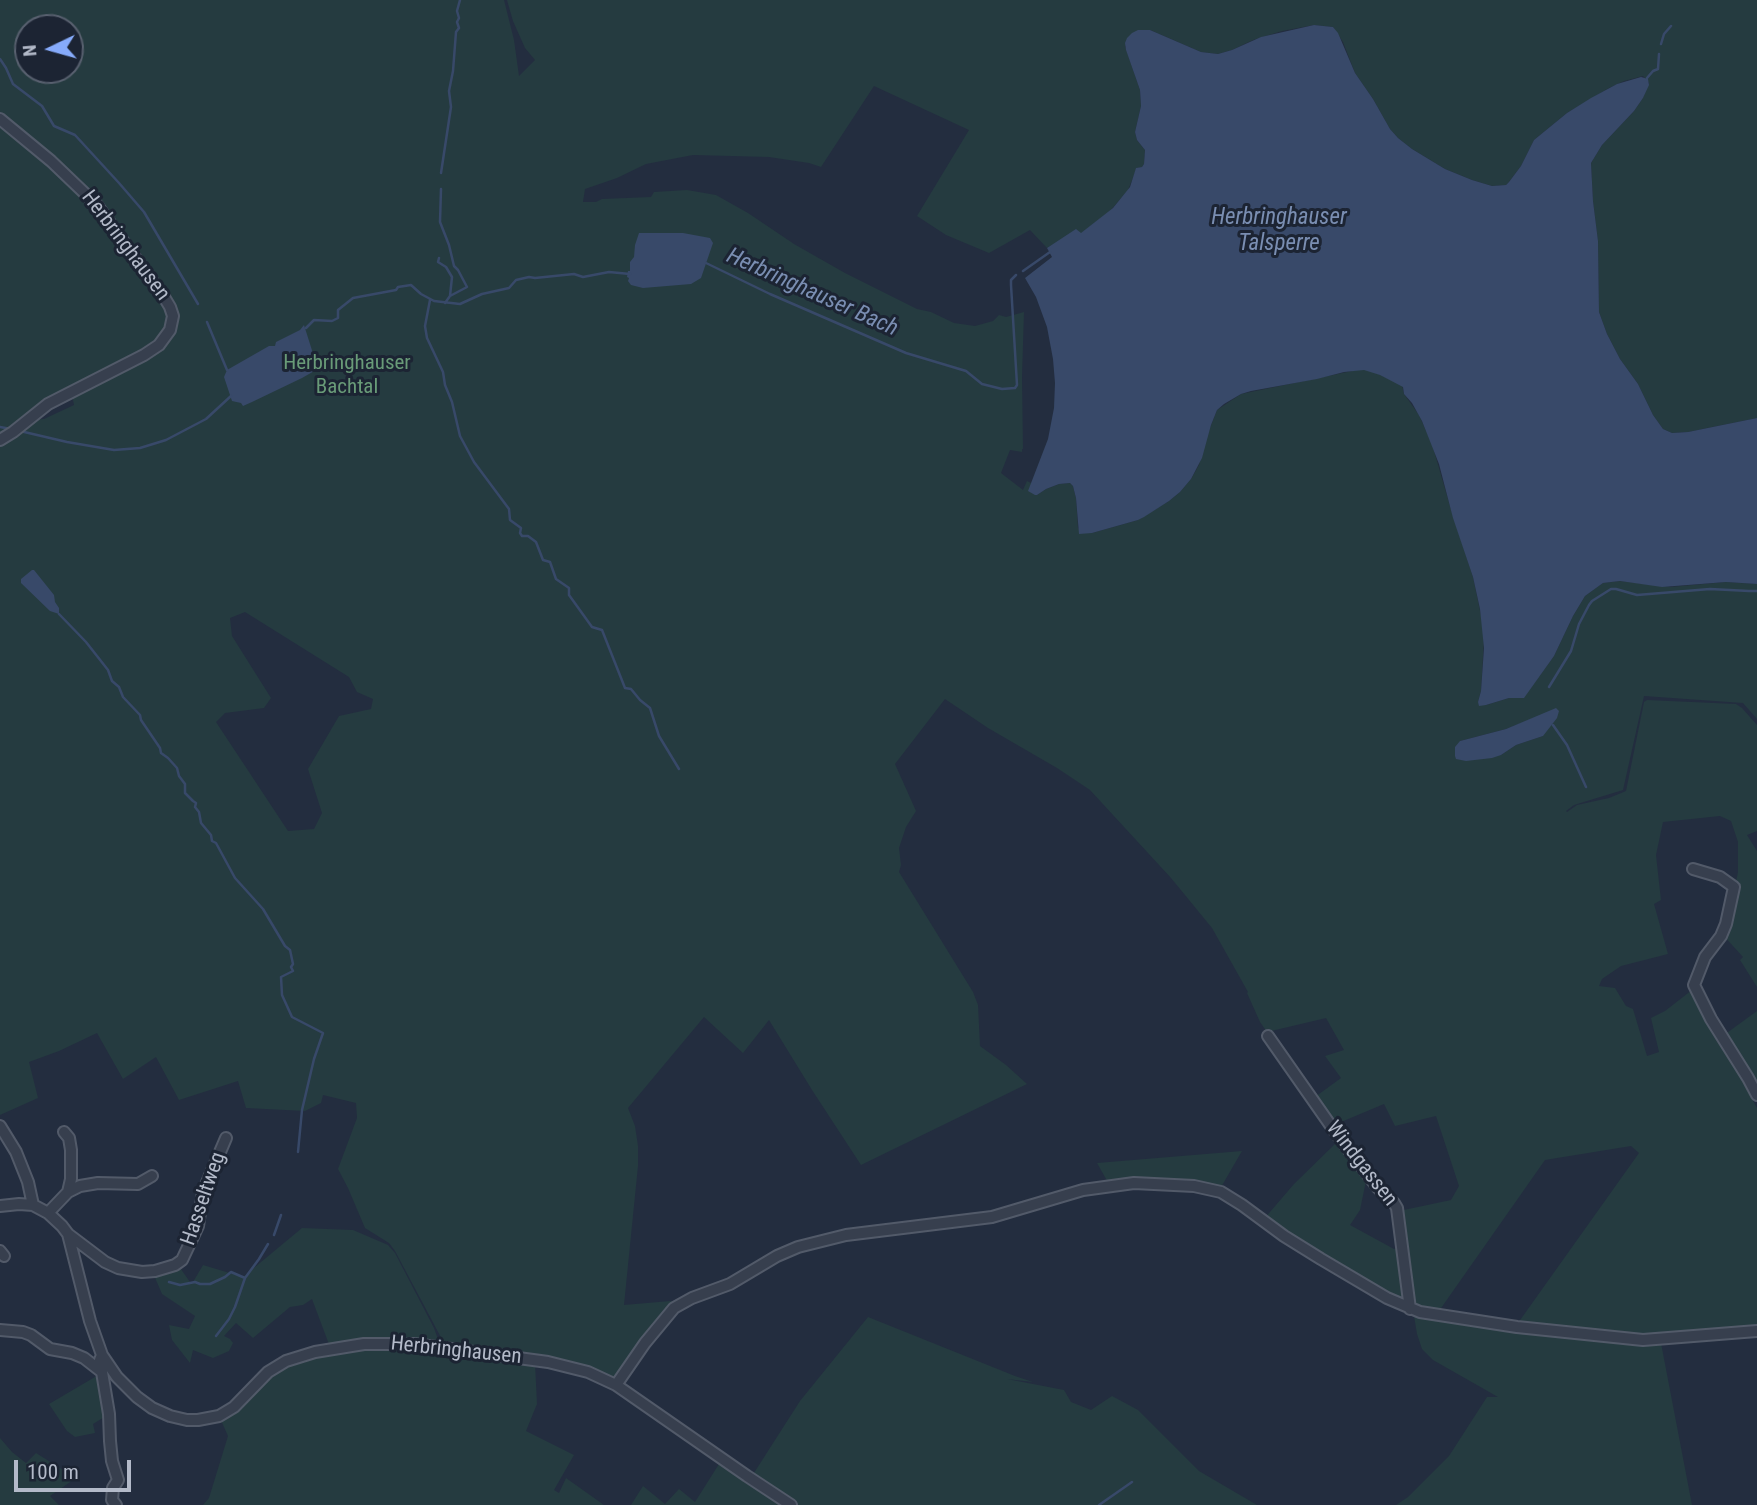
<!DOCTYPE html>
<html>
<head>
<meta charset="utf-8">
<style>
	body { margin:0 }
	#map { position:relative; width:1757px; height:1505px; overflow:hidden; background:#232d3f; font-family:"Roboto Condensed",sans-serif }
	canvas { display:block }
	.north { position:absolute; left:14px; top:14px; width:70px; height:70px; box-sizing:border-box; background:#1c2433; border:2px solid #58606f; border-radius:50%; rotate:265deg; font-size:19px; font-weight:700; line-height:28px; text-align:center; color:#b3bac9 }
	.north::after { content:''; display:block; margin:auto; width:24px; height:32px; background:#86abfb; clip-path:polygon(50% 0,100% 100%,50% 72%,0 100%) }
	.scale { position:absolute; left:14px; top:1460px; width:117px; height:32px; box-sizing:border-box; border:4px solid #b3bac9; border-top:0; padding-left:9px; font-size:21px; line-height:24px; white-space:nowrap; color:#b3bac9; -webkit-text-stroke:5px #1c2433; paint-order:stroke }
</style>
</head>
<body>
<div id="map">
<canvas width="1757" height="1505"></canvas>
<div class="north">N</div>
<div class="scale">100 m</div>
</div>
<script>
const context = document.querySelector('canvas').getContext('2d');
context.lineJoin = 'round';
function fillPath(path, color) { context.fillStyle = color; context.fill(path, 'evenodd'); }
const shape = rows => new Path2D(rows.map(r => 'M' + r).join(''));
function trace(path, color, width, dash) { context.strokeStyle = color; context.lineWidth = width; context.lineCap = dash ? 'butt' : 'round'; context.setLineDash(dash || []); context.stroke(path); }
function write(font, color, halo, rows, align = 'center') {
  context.font = font + ' "Roboto Condensed",sans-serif'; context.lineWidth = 6; context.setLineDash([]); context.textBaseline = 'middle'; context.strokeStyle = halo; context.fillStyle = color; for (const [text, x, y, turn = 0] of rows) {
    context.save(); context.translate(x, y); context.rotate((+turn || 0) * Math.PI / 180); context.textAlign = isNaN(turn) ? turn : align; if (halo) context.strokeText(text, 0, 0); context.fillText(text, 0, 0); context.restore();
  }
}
const green = shape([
	[0,0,504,0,514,40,519,76,535,60,525,48,513,21,507,0,1757,0,1757,418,1688,432,1672,433,1663,429,1653,415,1638,384,1620,359,1607,334,1599,312,1598,241,1593,201,1591,163,1602,145,1634,111,1643,98,1649,83,1643,76,1624,81,1609,88,1567,113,1534,140,1521,166,1509,182,1506,185,1492,186,1472,180,1445,169,1412,149,1398,138,1390,129,1373,99,1355,73,1343,42,1333,27,1314,25,1282,31,1253,40,1232,50,1218,54,1201,52,1150,30,1125,46,1140,90,1141,106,1135,132,1137,140,1145,150,1144,164,1142,167,1137,168,1128,190,1110,211,1081,234,1063,239,1047,248,1030,230,989,253,946,235,917,216,969,130,874,86,821,167,809,163,769,157,693,155,646,164,617,178,585,189,583,202,596,202,602,199,651,197,654,192,687,190,716,195,748,213,794,244,845,273,917,309,931,312,954,323,975,326,993,321,999,315,1006,317,1024,312,1022,377,1023,449,1022,449,1022,452,1010,450,1001,473,1023,490,1027,481,1031,483,1037,495,1046,489,1059,484,1070,483,1073,486,1076,498,1078,528,1092,533,1138,520,1169,501,1180,492,1191,479,1199,465,1208,433,1217,410,1241,394,1357,370,1370,370,1402,385,1404,394,1419,415,1432,444,1450,506,1473,577,1482,620,1484,639,1481,691,1478,702,1486,705,1509,698,1524,697,1554,656,1573,616,1585,596,1603,583,1620,581,1671,587,1726,582,1757,584,1757,719,1743,703,1644,696,1623,790,1574,805,1566,811,1567,812,1577,805,1609,798,1626,791,1644,702,1647,700,1736,704,1742,708,1757,725,1757,831,1747,835,1757,851,1757,987,1740,960,1743,957,1722,934,1727,925,1738,872,1738,842,1731,821,1720,816,1663,822,1656,855,1661,900,1654,904,1668,954,1621,966,1602,979,1599,986,1615,988,1626,1006,1633,1009,1647,1056,1659,1052,1651,1018,1665,1011,1692,990,1734,1065,1739,1061,1724,1035,1757,1011,1757,1090,1752,1083,1745,1086,1757,1108,1757,1334,1661,1343,1692,1505,1396,1505,1408,1497,1449,1456,1487,1397,1498,1397,1433,1360,1422,1349,1417,1334,1414,1316,1432,1319,1518,1323,1639,1153,1631,1146,1545,1160,1439,1311,1400,1301,1264,1219,1294,1184,1336,1143,1366,1181,1360,1210,1350,1225,1394,1249,1403,1247,1399,1211,1451,1200,1459,1186,1436,1116,1395,1126,1384,1104,1334,1125,1315,1097,1341,1078,1325,1056,1344,1050,1326,1018,1267,1032,1260,1022,1247,993,1248,992,1212,928,1171,878,1090,790,1057,768,988,728,945,699,895,764,916,811,906,827,899,848,901,865,899,872,973,992,978,1005,980,1046,1006,1065,1027,1084,861,1165,812,1090,769,1020,743,1053,704,1017,628,1108,635,1126,638,1146,638,1166,624,1305,670,1301,677,1303,619,1382,445,1345,395,1251,389,1243,365,1228,348,1188,338,1169,357,1118,356,1103,323,1095,321,1103,305,1111,246,1108,238,1081,179,1100,156,1057,123,1079,97,1033,59,1051,29,1062,38,1098,0,1115],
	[28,28,70,28,70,70,28,70],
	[170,315,168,340,72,395,74,405,44,419,29,420,160,340],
	[245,612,349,677,357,692,373,699,371,709,339,716,308,769,322,813,314,829,288,831,216,722,225,713,264,708,271,698,232,636,230,618],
	[1537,717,1543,736,1516,745,1501,755,1460,741,1506,729],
	[1242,1151,1220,1189,1110,1186,1097,1163],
	[302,1228,353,1230,388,1245,395,1253,434,1328,440,1345,330,1347,312,1299,303,1305,290,1307,253,1338,236,1323,224,1336,230,1339,233,1343,229,1351,213,1358,193,1350,190,1363,172,1340,169,1325,189,1329,195,1316,162,1294,153,1273,178,1265,190,1282,193,1282,203,1265,243,1277],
	[868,1317,1015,1376,1033,1382,1007,1379,1064,1390,1071,1402,1091,1410,1112,1396,1138,1410,1199,1471,1257,1505,631,1505,643,1486,665,1504,679,1489,695,1502,719,1464,745,1481,752,1476,800,1401],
	[406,1347,535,1363,537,1404,526,1431,574,1455,554,1490,559,1493,566,1478,604,1505,203,1505,209,1498,228,1436,220,1418,270,1373,288,1362,353,1348],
	[100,1374,106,1416,93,1424,95,1433,75,1437,67,1431,49,1404],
	[0,1438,12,1452,26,1463,36,1453,76,1478,50,1496,59,1505,0,1505]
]);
const water = shape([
	[1314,25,1333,27,1338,33,1355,73,1373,99,1390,129,1398,138,1412,149,1445,169,1472,180,1492,186,1506,185,1509,182,1521,166,1534,140,1567,113,1591,98,1617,84,1641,77,1648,79,1649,85,1643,98,1634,111,1602,145,1591,163,1593,201,1598,241,1599,312,1607,334,1620,359,1638,384,1653,415,1663,429,1672,433,1688,432,1757,418,1757,584,1726,582,1662,587,1620,581,1603,583,1585,596,1573,616,1554,656,1524,698,1509,698,1486,705,1479,706,1478,702,1481,691,1484,648,1480,609,1473,577,1453,518,1439,464,1422,421,1412,403,1404,394,1403,387,1380,375,1364,370,1344,372,1317,379,1251,391,1241,394,1224,404,1217,410,1211,425,1202,458,1191,479,1180,492,1169,501,1144,517,1138,520,1092,533,1079,534,1076,498,1073,486,1070,483,1059,484,1046,489,1037,495,1035,495,1028,491,1048,439,1054,408,1055,383,1053,359,1047,327,1036,297,1025,278,1052,257,1047,248,1076,229,1081,233,1113,208,1130,187,1136,168,1142,167,1144,164,1145,150,1137,140,1135,132,1141,106,1140,90,1126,50,1125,43,1127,38,1132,33,1138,30,1150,30,1201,52,1218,54,1232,50,1261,37],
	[639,233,683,233,710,238,713,243,701,278,691,284,643,288,631,285,628,281,629,278,627,277,628,271,630,271,630,262,634,257,635,245],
	[304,325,316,363,316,370,302,378,252,402,243,406,241,403,232,401,224,377,227,370,269,346,275,346,276,342,300,330],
	[32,570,34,570,54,595,55,602,59,608,59,614,50,611,21,583,21,579],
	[1556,708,1559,711,1557,718,1543,736,1516,745,1501,755,1492,758,1466,761,1456,759,1455,756,1455,747,1460,741,1506,729]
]);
const stream = shape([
	[1661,44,1664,34,1671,26],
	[0,59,6,68,13,84,42,106,54,126,75,135,119,183,144,212,198,304],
	[1647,78,1653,71,1658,69,1659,54],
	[441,173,451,107,449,91,453,71,456,32,459,28,457,22,459,18,457,11,460,0],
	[441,189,440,222,449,245,454,266,458,270,467,287,450,296,445,303],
	[439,258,438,262,446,267,452,277,450,296],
	[706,263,770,294,906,353,966,371,982,384,1002,389,1015,388,1017,385,1011,285,1011,280,1016,275],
	[1023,271,1050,252],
	[430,300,425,326,427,338,443,372,445,385,452,402,460,436,474,462,509,509,510,520,521,528,520,533,522,536,528,536,536,542,543,560,550,562,556,579,569,588,569,595,592,627,602,630,625,688,631,689,640,700,650,708,659,736,679,769],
	[207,322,227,370],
	[306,328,314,320,332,321,338,318,338,310,353,298,396,290,398,287,411,285,421,294,434,301,460,304,482,294,509,288,516,280,529,277,535,278,574,274,583,277,609,272,630,274],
	[0,427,11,429],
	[20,431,67,442,114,450,140,448,166,440,206,419,231,396],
	[59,614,86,642,108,670,112,681,119,687,123,697,140,715,141,720,160,748,161,753,168,758,177,768,179,776,185,784,185,793,193,801,196,803,195,807,199,812,201,823,211,835,212,841,216,843,235,878,263,909,285,946,290,950,293,964,291,967,293,971,281,977,282,995,292,1017,323,1033,314,1059,302,1110,298,1152],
	[1549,687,1571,651,1579,624,1589,605,1592,601,1611,589,1616,589,1637,595,1710,589,1749,591,1757,591],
	[1553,725,1567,745,1586,787],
	[274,1235,281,1215],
	[169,1282,180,1285,195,1282,200,1284,210,1284,225,1277,231,1272,245,1278],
	[216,1336,229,1319,235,1307,245,1278,259,1259,268,1244],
	[1099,1505,1132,1482]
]);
const minor = shape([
	[0,119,51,161,97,205,164,297,170,307,173,316,170,330,159,345,144,355,48,404,13,432,0,440],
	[1693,869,1720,877,1734,887,1726,924,1721,936,1705,957,1694,985,1711,1019,1748,1078,1757,1095],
	[1268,1036,1338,1136,1378,1188,1394,1203,1397,1208,1410,1309],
	[0,1126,16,1152,28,1182,33,1205,48,1213,62,1226,68,1234,90,1321,102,1355,117,1377,137,1397,152,1408,170,1416,187,1420,198,1420,219,1416,234,1407,268,1372,286,1361,315,1352,364,1344,414,1344,548,1362,588,1372,616,1385,747,1476,791,1505],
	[68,1192,80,1186,98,1183,138,1184,152,1176],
	[0,1206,19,1204,33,1205],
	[48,1213,68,1192,71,1179,71,1150,69,1138,64,1132],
	[68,1234,105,1262,118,1268,142,1272,155,1271,175,1265,182,1260,198,1226,203,1192,226,1138],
	[0,1251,4,1256],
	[0,1330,23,1332,31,1335,50,1349,72,1353,84,1358,102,1372],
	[102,1355,100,1360,109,1414,110,1441,112,1461,118,1480,113,1488,112,1500,116,1505],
	[616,1385,645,1343,674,1308,692,1298,730,1284,777,1256,798,1247,846,1235,992,1217,1083,1190,1134,1183,1194,1186,1221,1192,1242,1205,1284,1236,1321,1259,1387,1298,1420,1312,1517,1327,1643,1340,1757,1331]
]);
const streetNames = [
	["Herbringhausen",125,246,53],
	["Windgassen",1361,1164,52],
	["Hasseltweg",204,1199,-71],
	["Herbringhausen",456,1351,6]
];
const parkNames = [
	["Herbringhauser",347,364],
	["Bachtal",347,388]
];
const waterNames = [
	["Herbringhauser",1279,218],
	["Talsperre",1279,244],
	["Herbringhauser Bach",812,293,24]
];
fillPath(green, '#253b40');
fillPath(water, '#384969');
trace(stream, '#384969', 2.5);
trace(minor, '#525a69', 14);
trace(minor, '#373f4e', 10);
write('21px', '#b3bac9', '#1c2433', streetNames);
write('21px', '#699b78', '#1c2433', parkNames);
write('italic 23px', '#7a8eb2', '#1c2433', waterNames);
</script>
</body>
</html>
